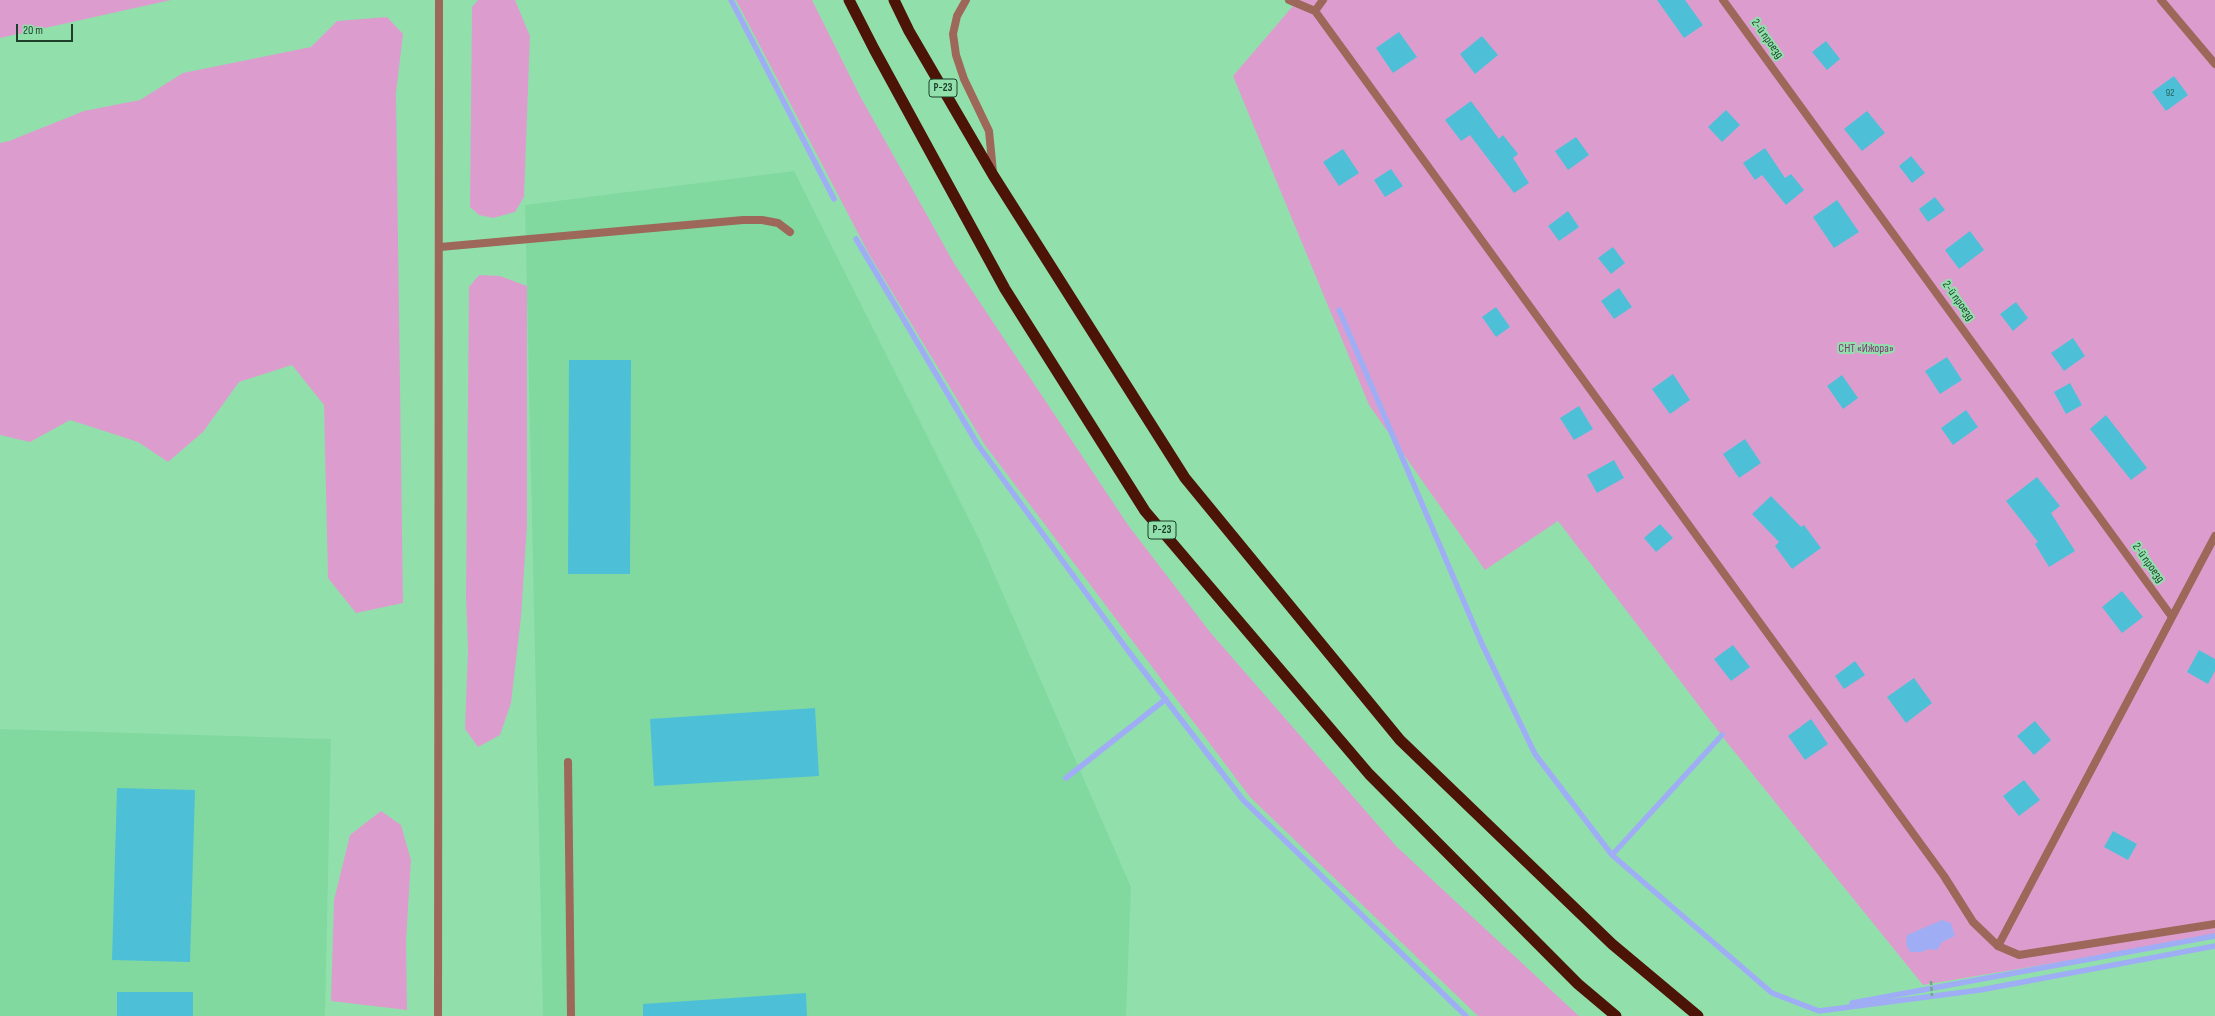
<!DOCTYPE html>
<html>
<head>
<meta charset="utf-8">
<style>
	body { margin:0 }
	#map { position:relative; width:2215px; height:1016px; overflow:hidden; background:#91e0ac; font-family:"Sofia Sans Condensed",sans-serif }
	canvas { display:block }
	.scale { position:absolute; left:16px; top:24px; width:57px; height:18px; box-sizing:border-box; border:2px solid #1d3e29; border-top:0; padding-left:5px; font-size:12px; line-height:14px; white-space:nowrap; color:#1d3e29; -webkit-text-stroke:3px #91e0ac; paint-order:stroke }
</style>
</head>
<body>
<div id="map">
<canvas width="2215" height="1016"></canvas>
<div class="scale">20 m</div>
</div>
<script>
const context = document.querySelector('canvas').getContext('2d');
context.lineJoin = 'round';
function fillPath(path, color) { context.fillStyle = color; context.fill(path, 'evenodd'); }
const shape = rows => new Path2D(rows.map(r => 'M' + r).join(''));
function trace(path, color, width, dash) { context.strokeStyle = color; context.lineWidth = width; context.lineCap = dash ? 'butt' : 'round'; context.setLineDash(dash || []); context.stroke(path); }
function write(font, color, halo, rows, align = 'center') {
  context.font = font + ' "Sofia Sans Condensed",sans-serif'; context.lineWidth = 4; context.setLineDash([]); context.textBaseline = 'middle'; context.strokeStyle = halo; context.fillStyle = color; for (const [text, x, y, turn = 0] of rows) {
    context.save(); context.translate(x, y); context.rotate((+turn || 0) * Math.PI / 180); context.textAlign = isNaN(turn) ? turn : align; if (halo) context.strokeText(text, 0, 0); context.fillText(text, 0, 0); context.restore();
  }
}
const built = shape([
	[794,171,979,539,1131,887,1126,1016,543,1016,525,205],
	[0,729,331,739,325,1016,0,1016]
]);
const green = shape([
	[0,0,171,0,0,38],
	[478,0,515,0,530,36,524,197,515,212,493,218,479,215,470,207,472,7],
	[736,0,812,0,860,96,955,265,1128,525,1210,632,1397,847,1579,1016,1478,1016,1250,797,985,445,869,254],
	[1298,0,2215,0,2215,936,1923,985,1729,745,1558,521,1485,570,1369,405,1233,76],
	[387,17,403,34,396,93,403,603,356,613,328,578,324,405,292,365,239,382,203,432,168,462,138,442,70,420,30,442,0,435,0,143,9,141,84,111,140,100,183,73,311,47,337,21],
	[479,275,500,276,527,286,527,525,521,617,511,703,500,735,478,747,465,729,468,650,466,596,469,287],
	[381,811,401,825,411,860,406,941,407,1010,331,1001,334,900,350,835]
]);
const water = shape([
	[1942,920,1951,923,1955,936,1942,942,1937,950,1929,949,1921,952,1910,952,1906,944,1907,935]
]);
const stream = shape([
	[731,0,834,199],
	[856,239,978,445,1129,652,1243,800,1466,1016],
	[1339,310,1482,644,1535,754,1612,855,1722,735],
	[1066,778,1166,699],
	[1612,855,1772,993,1819,1011,1980,990,2215,946],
	[1852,1003,2215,936]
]);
const building = shape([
	[1657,0,1685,0,1703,25,1684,38],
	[1399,32,1417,57,1393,73,1376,48],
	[1482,36,1498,55,1475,74,1460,54],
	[1826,41,1840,59,1827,70,1812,52],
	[2174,76,2188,95,2166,111,2152,92],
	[1471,101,1499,139,1503,135,1518,154,1513,158,1529,183,1514,193,1470,135,1461,141,1445,120],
	[1726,110,1740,125,1722,142,1708,127],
	[1867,111,1885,133,1862,151,1844,129],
	[1576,137,1589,155,1568,170,1555,151],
	[1765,148,1785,178,1791,174,1804,190,1786,205,1762,175,1755,180,1743,163],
	[1343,149,1359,173,1339,186,1323,162],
	[1911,156,1925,173,1912,183,1899,166],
	[1391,169,1403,186,1385,197,1374,180],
	[1935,197,1945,210,1928,222,1919,209],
	[1837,200,1859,232,1834,248,1813,217],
	[1568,211,1579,227,1559,241,1548,226],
	[1970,231,1984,250,1959,269,1945,250],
	[1613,247,1625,263,1611,274,1598,258],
	[1619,288,1632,307,1614,319,1601,301],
	[2016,302,2028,318,2013,331,2000,314],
	[1496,307,1510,327,1496,337,1482,317],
	[2073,338,2085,356,2064,371,2051,353],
	[1947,357,1962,380,1940,394,1925,371],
	[569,360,631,360,630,574,568,574],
	[1673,374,1690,400,1670,414,1652,389],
	[1842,375,1858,398,1843,409,1827,386],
	[2070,383,2082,405,2066,414,2054,392],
	[1579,406,1593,429,1574,440,1560,418],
	[1966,410,1978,427,1953,445,1941,428],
	[2106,415,2147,468,2131,480,2090,429],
	[1745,439,1761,463,1739,478,1723,454],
	[1614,460,1624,478,1597,493,1587,475],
	[2037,477,2060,506,2051,513,2075,551,2049,567,2035,544,2038,542,2006,501],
	[1771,496,1801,527,1804,525,1821,548,1792,569,1775,546,1779,542,1752,514],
	[1660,524,1673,538,1656,552,1644,538],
	[2122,591,2143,617,2122,633,2102,607],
	[1733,645,1750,667,1731,681,1714,659],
	[2199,650,2215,659,2215,671,2208,684,2187,672],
	[1855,661,1865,675,1844,689,1835,676],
	[1914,678,1932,703,1906,723,1887,697],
	[815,708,819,776,654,786,650,719],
	[1811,719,1828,744,1805,760,1788,736],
	[2035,721,2051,740,2034,755,2017,736],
	[2024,780,2040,800,2019,816,2003,796],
	[117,788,195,790,190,962,112,960],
	[2113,831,2137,844,2128,860,2104,847],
	[117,992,193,992,193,1016,117,1016],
	[806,993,807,1016,643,1016,643,1004]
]);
const path = shape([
	[1931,981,1932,996]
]);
const service = shape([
	[1723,0,2172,617],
	[2161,0,2215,64],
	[440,247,743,220,762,220,778,223,790,232],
	[568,762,571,1016],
	[1998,946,2215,536]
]);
const minor = shape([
	[966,0,957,16,953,34,956,55,964,79,989,131,993,172],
	[1289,0,1315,11,1944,876,1973,922,1998,946,2019,955,2215,924],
	[1315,11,1323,0]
]);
const tertiary = shape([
	[438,1016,439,0]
]);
const trunk = shape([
	[849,0,874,49,1005,289,1145,511,1369,774,1578,984,1616,1016],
	[894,0,909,31,993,175,1185,478,1400,740,1612,944,1698,1016]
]);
const numberNames = [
	["92",2170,93]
];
const shields = [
	[943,88,28],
	[1162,530,28]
];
const shieldNames = [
	["Р-23",943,88],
	["Р-23",1162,530]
];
const streetNames = [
	["2-й проезд",1767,39,54],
	["2-й проезд",1958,301,54],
	["2-й проезд",2148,563,54]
];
const parkNames = [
	["СНТ «Ижора»",1866,349]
];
fillPath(built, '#81d9a0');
fillPath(green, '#dc9dce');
fillPath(water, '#9faef4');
trace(stream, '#9faef4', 5.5);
fillPath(building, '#4dc0d8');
trace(path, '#6bab81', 2.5, [4, 2]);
trace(service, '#9d685a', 8);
trace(minor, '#9d685a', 8);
trace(tertiary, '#9d685a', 8);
trace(trunk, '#4c1406', 11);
write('10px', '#295e55', null, numberNames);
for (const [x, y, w] of shields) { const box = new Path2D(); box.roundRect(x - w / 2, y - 9, w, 18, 3); context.fillStyle = '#91e0ac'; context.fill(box); trace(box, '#1d3e29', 1); }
write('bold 11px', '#1d3e29', null, shieldNames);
write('12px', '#1d3e29', '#91e0ac', streetNames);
write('12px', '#813574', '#91e0ac', parkNames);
</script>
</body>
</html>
